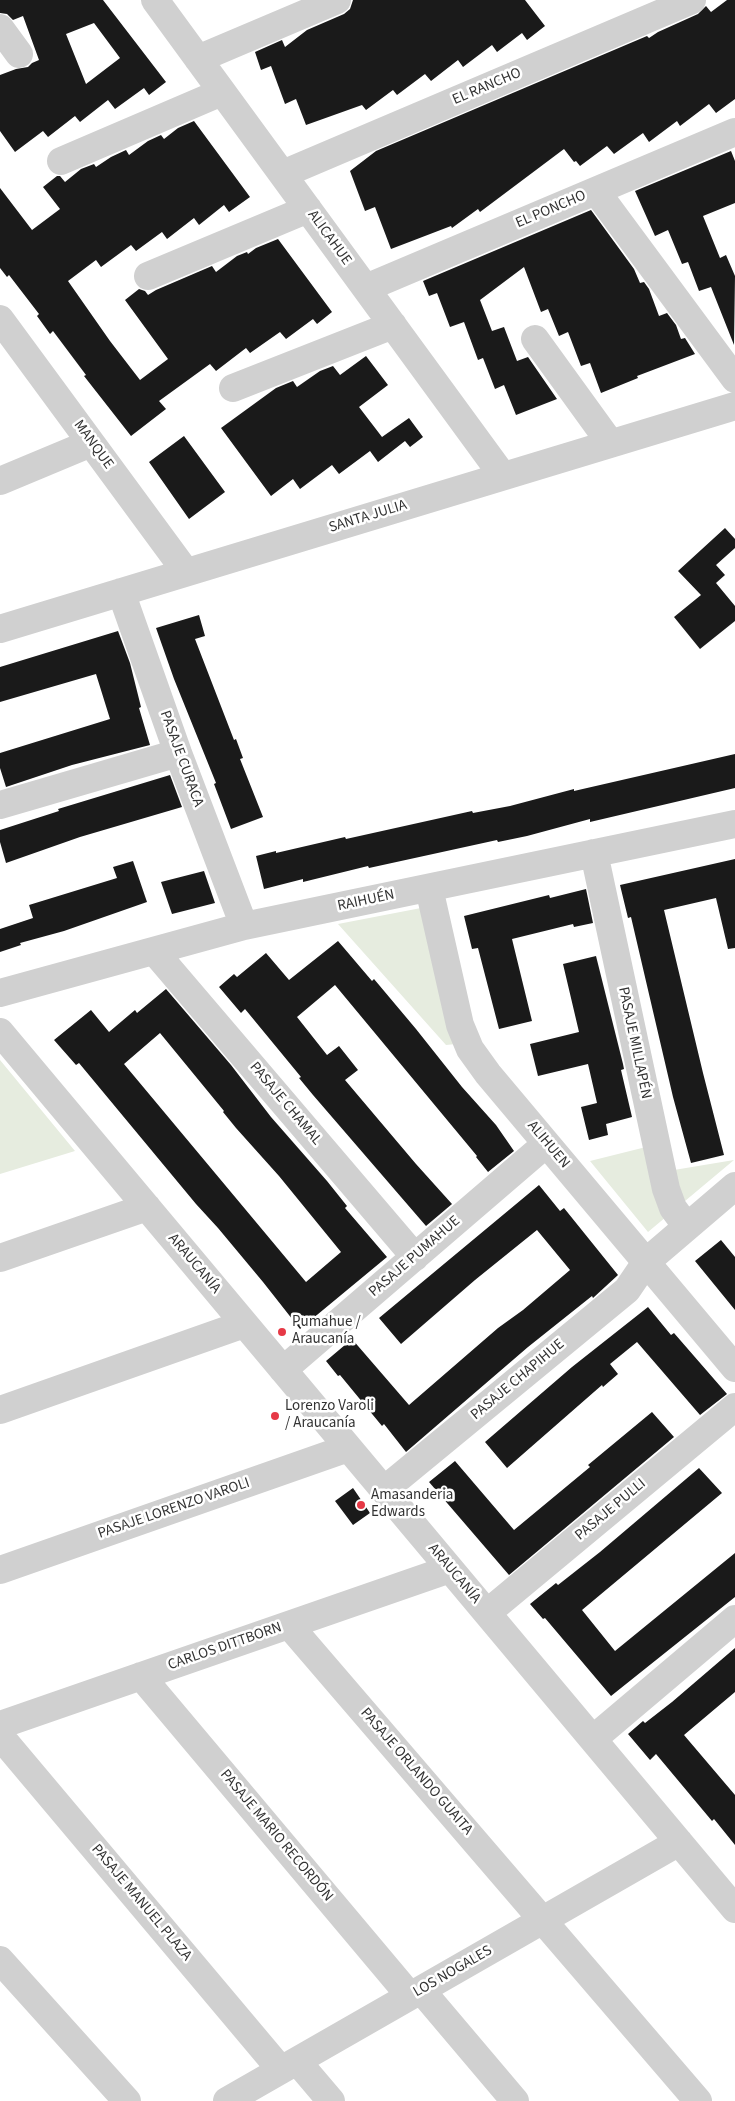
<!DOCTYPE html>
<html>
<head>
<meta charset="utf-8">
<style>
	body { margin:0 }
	canvas { display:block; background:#fff }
</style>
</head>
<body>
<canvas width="735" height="2101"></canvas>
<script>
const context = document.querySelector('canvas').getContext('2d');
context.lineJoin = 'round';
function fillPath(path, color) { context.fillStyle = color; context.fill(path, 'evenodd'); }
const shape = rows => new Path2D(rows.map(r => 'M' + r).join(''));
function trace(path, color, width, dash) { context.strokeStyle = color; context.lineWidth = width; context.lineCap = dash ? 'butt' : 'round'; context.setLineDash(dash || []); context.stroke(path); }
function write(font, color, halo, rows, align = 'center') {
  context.font = font + ' "Source Sans 3",sans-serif'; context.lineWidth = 5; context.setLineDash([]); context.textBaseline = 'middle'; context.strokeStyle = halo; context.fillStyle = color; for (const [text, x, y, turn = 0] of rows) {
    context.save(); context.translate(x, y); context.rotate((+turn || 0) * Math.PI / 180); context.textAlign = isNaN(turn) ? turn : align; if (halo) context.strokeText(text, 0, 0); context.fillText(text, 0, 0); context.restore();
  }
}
const green = shape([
	[421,908,456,1044,446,1045,338,924],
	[0,1060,75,1151,0,1174],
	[646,1147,656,1173,734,1160,648,1232,590,1161]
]);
const building = shape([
	[0,0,103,0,166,82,149,95,144,88,115,109,108,100,80,122,75,116,48,137,43,131,15,152,0,131,0,75,16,69,28,67,32,63,39,60,23,16,13,20,7,14,0,13],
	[94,23,120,58,86,84,66,34],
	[353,0,525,0,545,26,527,40,522,33,497,52,492,45,463,67,458,60,431,81,425,74,397,95,393,90,366,110,362,105,306,125,296,99,285,104,271,66,261,70,255,52,282,40,285,47,307,30,344,14,350,9],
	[727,0,735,0,735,99,716,113,709,104,680,126,677,121,649,142,643,133,614,154,607,146,580,166,576,161,574,162,564,149,480,212,478,209,452,228,451,226,391,249,375,207,365,211,350,171,376,151,647,36,649,38,658,32,698,14,706,6,711,12],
	[194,121,250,197,229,212,224,205,199,225,194,218,167,239,162,232,136,251,131,245,101,267,96,260,68,281,110,341,140,380,168,359,125,300,139,289,145,291,148,295,156,290,212,266,216,272,237,256,247,252,248,254,256,248,278,239,332,312,317,324,313,319,286,339,280,332,250,353,246,348,216,371,210,364,159,401,166,409,131,436,84,376,86,375,53,331,50,334,37,316,39,314,9,275,7,277,0,268,0,188,32,230,60,209,43,187,57,176,60,176,65,182,81,169,94,164,96,167,111,157,126,150,129,155,148,141,161,135,164,139,178,128],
	[731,151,735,161,735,203,703,216,720,258,726,255,735,276,734,345,711,287,699,291,688,262,682,264,668,230,655,236,635,191],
	[591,210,634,269,640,283,644,282,649,289,659,316,667,313,676,325,681,339,685,338,695,354,637,376,638,378,601,393,590,363,581,366,568,332,559,336,548,309,541,312,524,267,480,300,492,331,504,327,517,361,528,357,557,399,516,415,504,385,495,389,483,358,478,360,464,322,450,327,437,293,429,296,423,281],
	[366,356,388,385,359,407,382,437,409,418,423,437,410,447,405,441,378,462,370,451,339,474,332,465,300,489,293,479,271,496,221,428,276,388,293,381,297,387,320,371,333,366,340,375],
	[184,436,225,492,189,519,149,462],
	[725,528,735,539,735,548,716,565,725,575,716,583,735,606,735,621,700,649,674,617,701,595,678,571],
	[199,615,205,636,195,639,234,740,236,739,243,758,240,759,263,817,231,829,214,784,216,783,174,679,156,628],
	[118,631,130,663,141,707,139,708,150,745,72,765,6,787,0,768,0,753,110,719,96,674,0,702,0,667],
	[735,754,735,788,590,822,590,819,527,836,498,842,497,840,369,868,368,866,303,882,303,879,264,889,256,856,276,851,276,853,345,837,346,839,472,811,473,813,510,806,574,789,574,791],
	[170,775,182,807,80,837,6,863,0,842,0,830,59,811,58,809],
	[735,859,735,948,728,949,716,898,664,910,703,1073,724,1155,691,1163,673,1097,631,917,628,918,620,885],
	[133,861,147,902,64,931,20,943,21,945,0,952,0,929,33,918,29,905,117,878,113,867],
	[204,871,215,903,172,914,161,882],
	[586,889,593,923,574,927,573,924,512,939,532,1021,499,1029,478,948,472,949,464,916,549,895,550,898],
	[338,941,372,981,374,979,416,1029,462,1087,496,1125,514,1151,488,1172,476,1157,477,1156,335,985,297,1017,327,1055,339,1046,358,1070,345,1080,416,1164,452,1204,426,1226,313,1095,299,1078,301,1077,245,1009,241,1013,219,987,234,974,237,977,266,953,289,980],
	[596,956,623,1064,624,1069,621,1070,632,1117,606,1124,608,1135,589,1140,581,1107,597,1103,588,1064,538,1076,530,1044,579,1032,563,964],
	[166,989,231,1065,271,1117,327,1181,347,1206,345,1208,387,1257,300,1329,263,1282,218,1228,196,1204,79,1063,76,1065,54,1040,91,1010,109,1032,135,1010,137,1013],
	[160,1033,224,1111,223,1112,236,1128,279,1176,341,1252,306,1282,124,1064],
	[539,1185,560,1211,564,1208,618,1275,593,1298,592,1296,528,1347,406,1452,384,1424,382,1426,340,1375,338,1376,326,1361,352,1339,409,1405,498,1328,523,1310,570,1270,537,1230,475,1280,401,1344,379,1318],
	[721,1240,735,1257,735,1310,695,1261],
	[648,1307,671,1335,674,1333,727,1394,700,1415,637,1342,610,1364,618,1374,603,1387,602,1385,507,1468,485,1442,572,1367],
	[652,1412,674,1437,509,1575,429,1482,455,1461,514,1530,590,1467,588,1465],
	[699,1468,722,1493,582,1610,615,1651,735,1553,735,1597,611,1696,545,1618,543,1619,530,1604,556,1583,558,1585,600,1552],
	[353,1488,370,1513,353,1525,335,1501],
	[735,1648,735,1692,684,1735,735,1795,735,1845,714,1819,712,1821,656,1754,650,1760,628,1734,643,1721,645,1723,672,1702]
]);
const minor = shape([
	[155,0,503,476],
	[0,28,19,54],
	[198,59,337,0],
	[61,161,222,92],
	[283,174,692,0],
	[596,191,735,379],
	[148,276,308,209],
	[366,288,735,132],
	[0,319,186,572],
	[535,339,611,444],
	[233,388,393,325],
	[0,481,91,443],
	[121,592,178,753,244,926],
	[0,629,735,406],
	[0,805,178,753],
	[594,853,666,1189,673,1208,687,1227],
	[429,888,460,1025,470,1049,488,1074,735,1368],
	[154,951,415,1257],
	[0,993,244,926,735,824],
	[0,1032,735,1909],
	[0,1258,147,1207],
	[283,1370,546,1144],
	[0,1410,244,1324],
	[384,1490,627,1290,646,1262,735,1186],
	[0,1570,348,1448],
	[487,1613,735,1407],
	[289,1625,698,2101],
	[141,1676,410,1996],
	[0,1725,450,1569],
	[0,1736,281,2070],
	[593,1739,735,1619],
	[0,1960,127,2101],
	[421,1990,515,2101],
	[297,2061,331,2101],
	[227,2101,679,1842]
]);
const markers = [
	[282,1332,5,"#e63946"],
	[275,1416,5,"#e63946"],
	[361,1505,5,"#e63946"]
];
const streetNames = [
	["EL RANCHO",487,87,-23],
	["EL PONCHO",551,210,-23],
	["ALICAHUE",329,238,54],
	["MANQUE",93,445,54],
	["SANTA JULIA",368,517,-17],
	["PASAJE CURACA",181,759,70],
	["RAIHUÉN",366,901,-12],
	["PASAJE MILLAPÉN",634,1043,78],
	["PASAJE CHAMAL",285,1104,50],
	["ALIHUEN",548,1145,50],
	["PASAJE PUMAHUE",415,1257,-41],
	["ARAUCANÍA",194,1264,50],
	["PASAJE CHAPIHUE",518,1380,-40],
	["PASAJE LORENZO VAROLI",174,1509,-19],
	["PASAJE PULLI",611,1510,-40],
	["ARAUCANÍA",454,1574,50],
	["CARLOS DITTBORN",225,1647,-19],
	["PASAJE ORLANDO GUAITA",416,1772,49],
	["PASAJE MARIO RECORDÓN",276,1836,50],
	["PASAJE MANUEL PLAZA",141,1903,50],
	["LOS NOGALES",453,1972,-30]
];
const poiNames = [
	["Pumahue /",292,1323],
	["Araucanía",292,1340],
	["Lorenzo Varoli",285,1407],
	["/ Araucanía",285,1424],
	["Amasanderia",371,1496],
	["Edwards",371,1513]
];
fillPath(green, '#e6ecdf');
fillPath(building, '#1a1a1a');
trace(minor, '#d0d0d0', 28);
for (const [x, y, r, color] of markers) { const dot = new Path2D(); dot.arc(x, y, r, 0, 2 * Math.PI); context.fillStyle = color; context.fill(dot); trace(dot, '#fff', 2); }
write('15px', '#333', '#fff', streetNames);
write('15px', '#333', '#fff', poiNames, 'left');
</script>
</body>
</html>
